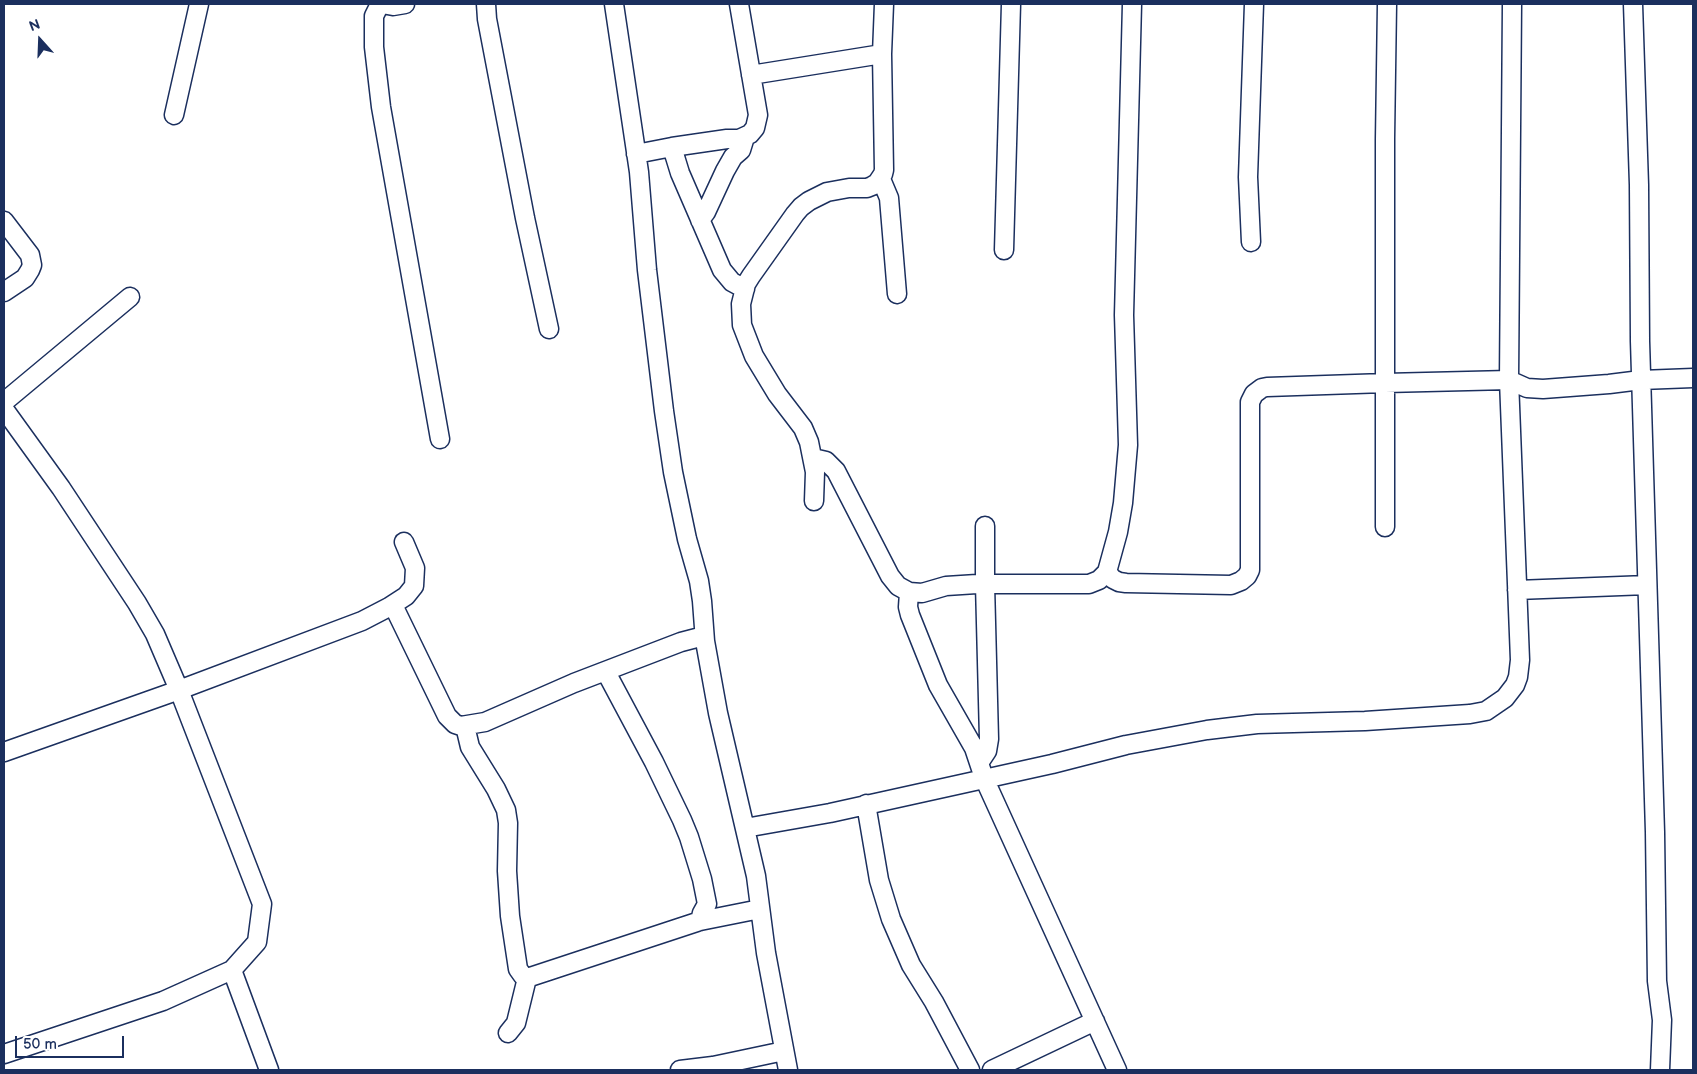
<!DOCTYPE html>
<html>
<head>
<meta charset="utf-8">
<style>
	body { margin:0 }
	#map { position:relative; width:1697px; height:1074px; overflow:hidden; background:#fff; font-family:"Balsamiq Sans",sans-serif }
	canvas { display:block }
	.frame { position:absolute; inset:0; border:5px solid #1b2f5e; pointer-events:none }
	.north { position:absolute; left:15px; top:15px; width:50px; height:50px; -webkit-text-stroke:4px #fff; paint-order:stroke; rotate:340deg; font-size:14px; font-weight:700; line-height:20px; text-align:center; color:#1b2f5e }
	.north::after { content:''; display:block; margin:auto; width:18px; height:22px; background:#1b2f5e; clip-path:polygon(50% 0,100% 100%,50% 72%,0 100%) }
	.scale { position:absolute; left:15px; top:1036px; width:109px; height:22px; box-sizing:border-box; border:2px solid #1b2f5e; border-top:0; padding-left:6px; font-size:15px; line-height:18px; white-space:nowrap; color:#1b2f5e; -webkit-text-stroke:4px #fff; paint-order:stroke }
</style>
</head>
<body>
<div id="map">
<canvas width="1697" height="1074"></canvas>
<div class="frame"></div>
<div class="north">N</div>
<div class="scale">50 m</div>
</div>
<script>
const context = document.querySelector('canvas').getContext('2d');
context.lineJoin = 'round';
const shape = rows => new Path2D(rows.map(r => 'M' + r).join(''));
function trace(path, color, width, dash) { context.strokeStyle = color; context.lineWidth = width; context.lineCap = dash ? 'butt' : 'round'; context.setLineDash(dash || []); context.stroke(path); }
const minor = shape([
	[380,4,374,16,374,47,381,107,440,439],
	[382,4,393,6,405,4],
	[486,4,487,19,525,218,549,329],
	[614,4,639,172,647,270,664,411,673,472,687,539,699,581,702,601,705,641,718,713,756,876,766,953,788,1070],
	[1633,4,1639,185,1640,341,1655,832,1657,981,1662,1020,1660,1070],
	[751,75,882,54],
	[174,115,199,4],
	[672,147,680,173,722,270,732,282,745,289],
	[636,154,672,147,727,139,739,139,750,134,755,128,758,115,739,4],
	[881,179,889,198,897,294],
	[700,220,706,212,725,171,733,157,741,150,745,137],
	[4,221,30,255,32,265,30,270,25,278,4,292],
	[1251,242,1248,177,1254,4],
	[1004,250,1011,4],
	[4,402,130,297],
	[4,409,61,488,137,603,155,634,179,690,262,904,257,942,232,970,163,1001,4,1054],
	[813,458,826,461,836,471,890,576,898,586,909,592,922,593,946,586,977,584,1089,584,1099,580,1107,572,1118,532,1123,503,1128,445,1124,315,1132,4],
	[814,501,815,472,809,442,803,428,777,394,754,356,742,325,741,304,746,284,751,276,795,214,801,207,809,201,827,192,849,188,867,188,872,186,877,183,883,174,884,170,882,54,884,4],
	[1385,527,1385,139,1387,4],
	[1107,572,1113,579,1119,582,1126,583,1231,585,1241,581,1247,576,1250,570,1250,402,1254,394,1262,388,1267,387,1385,383,1509,380,1527,388,1543,389,1609,384,1641,380,1693,378],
	[1517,590,1647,585],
	[909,592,908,607,910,615,938,685,974,748,984,778,1117,1070],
	[393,605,447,716,455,724,461,726,485,722,574,683,681,642,704,636],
	[606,672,654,762,682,820,689,837,702,879,707,904,702,913,700,921],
	[465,726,470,747,496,789,506,810,508,823,507,871,510,916,518,969,523,976,527,978],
	[4,752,179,690,362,621,389,607,406,596,414,586,415,568,404,542],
	[979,763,987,751,989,739,985,584,985,526],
	[866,804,879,880,891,919,911,965,934,1002,970,1070],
	[745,828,830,813,1052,764,1126,745,1207,730,1257,724,1365,721,1470,714,1486,711,1505,698,1515,685,1518,677,1520,660,1509,380,1512,4],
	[232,970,269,1070],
	[527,978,700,921,760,909],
	[508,1033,516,1023,527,978],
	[680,1070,713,1066,784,1051],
	[992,1070,1095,1021]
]);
trace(minor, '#1b2f5e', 21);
trace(minor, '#fff', 18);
</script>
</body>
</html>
